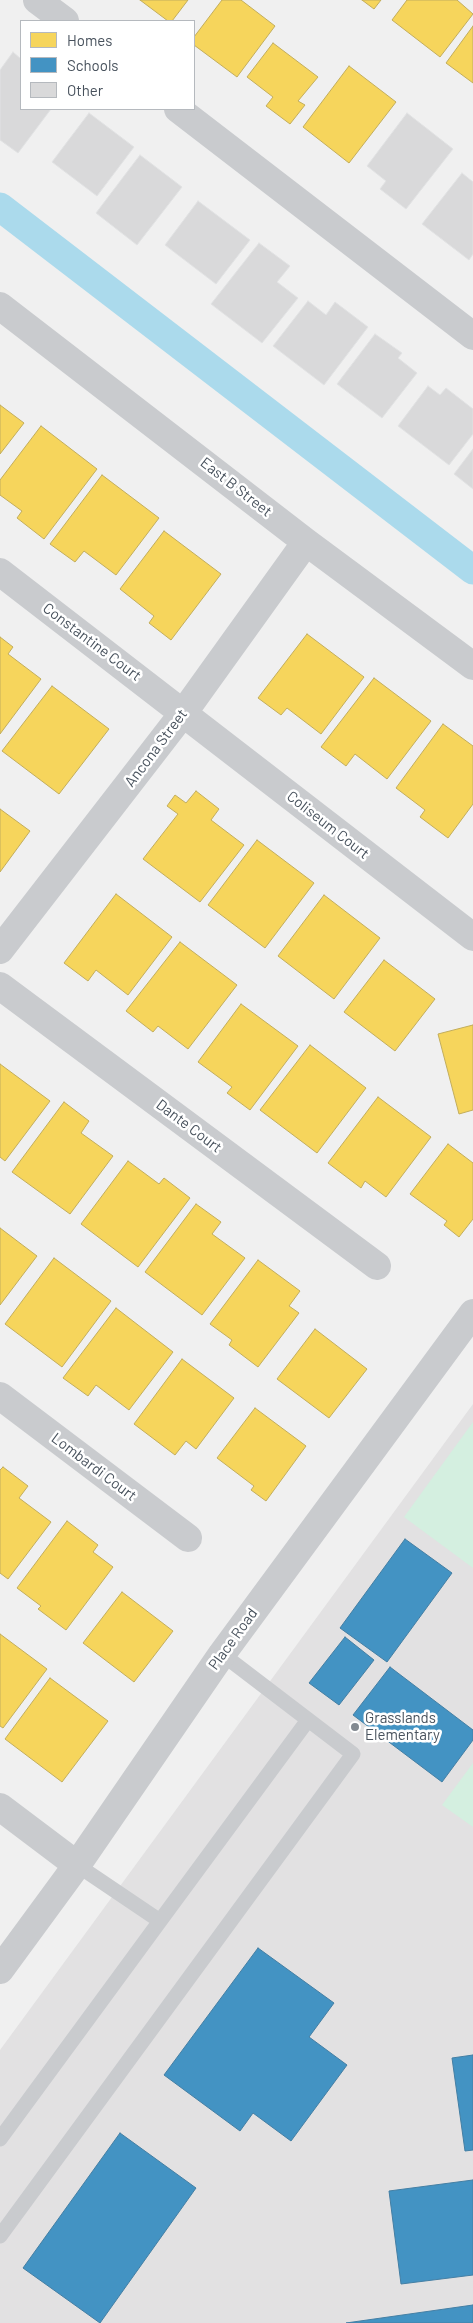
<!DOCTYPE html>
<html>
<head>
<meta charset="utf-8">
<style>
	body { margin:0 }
	#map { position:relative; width:473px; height:2323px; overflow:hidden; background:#f0f0f0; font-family:Barlow,sans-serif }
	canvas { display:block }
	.legend { position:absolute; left:20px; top:20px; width:175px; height:90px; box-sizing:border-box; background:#fff; border:1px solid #b5b9be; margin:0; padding:6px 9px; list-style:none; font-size:15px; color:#47515c }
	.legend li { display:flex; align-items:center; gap:10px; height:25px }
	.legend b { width:25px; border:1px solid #b5b9be }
</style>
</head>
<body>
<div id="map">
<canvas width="473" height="2323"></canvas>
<ul class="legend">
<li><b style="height:14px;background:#f6d55c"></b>Homes</li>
<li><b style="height:14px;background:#4393c3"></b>Schools</li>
<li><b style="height:14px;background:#d9d9da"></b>Other</li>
</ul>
</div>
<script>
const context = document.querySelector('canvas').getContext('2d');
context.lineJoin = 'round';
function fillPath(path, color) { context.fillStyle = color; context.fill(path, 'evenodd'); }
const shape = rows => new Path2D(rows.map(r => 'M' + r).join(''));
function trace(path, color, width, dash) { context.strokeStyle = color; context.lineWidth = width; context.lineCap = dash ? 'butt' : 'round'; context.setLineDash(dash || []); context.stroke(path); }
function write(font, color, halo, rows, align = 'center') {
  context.font = font + ' Barlow,sans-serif'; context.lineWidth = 5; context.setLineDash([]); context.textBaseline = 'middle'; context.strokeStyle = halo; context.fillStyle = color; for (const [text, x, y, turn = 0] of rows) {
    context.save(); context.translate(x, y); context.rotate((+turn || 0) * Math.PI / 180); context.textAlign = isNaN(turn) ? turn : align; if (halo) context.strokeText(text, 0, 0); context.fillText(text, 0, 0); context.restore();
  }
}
const education = shape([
	[473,1404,473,2323,0,2323,0,2050]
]);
const green = shape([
	[473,1422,473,1568,404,1517],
	[473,1763,473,1827,442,1805]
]);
const homes = shape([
	[140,0,188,0,172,21,168,21,140,0],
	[222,0,241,0,275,26,237,77,194,45,194,37,222,0],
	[362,0,381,0,374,9,362,0],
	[407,0,457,0,473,14,440,57,392,20,407,0],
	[473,26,473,83,446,63,473,26],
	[273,43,318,77,298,101,305,105,290,124,266,106,273,97,247,77,273,43],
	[349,66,396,102,349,163,303,127,349,66],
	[0,405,24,423,0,454,0,405],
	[41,426,97,469,44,539,17,518,22,511,0,495,0,480,41,426],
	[102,475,159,518,116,575,84,551,75,562,50,544,102,475],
	[164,531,221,574,171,640,149,623,154,616,120,589,164,531],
	[307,634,364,677,321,734,287,708,281,715,258,698,307,634],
	[0,637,13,647,8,654,41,679,0,734,0,637],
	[374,678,431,721,387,779,355,754,346,766,321,747,374,678],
	[52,686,109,729,59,794,2,751,52,686],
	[443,724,473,746,473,804,448,838,420,817,425,810,396,788,443,724],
	[196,791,219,809,211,820,244,845,200,902,143,859,178,814,167,806,175,795,186,803,196,791],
	[0,809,30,831,0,872,0,809],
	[257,840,314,883,265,948,208,905,257,840],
	[116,894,172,937,128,995,96,970,88,981,64,963,116,894],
	[324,895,380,938,334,999,278,956,324,895],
	[180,942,237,985,188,1049,158,1026,153,1032,126,1011,180,942],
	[384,960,435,999,395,1051,344,1012,384,960],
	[241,1004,298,1046,250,1110,227,1093,232,1087,198,1062,241,1004],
	[473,1025,473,1110,459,1114,438,1034,473,1025],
	[310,1045,366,1088,317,1153,260,1110,310,1045],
	[0,1064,50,1101,5,1161,0,1157,0,1064],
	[378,1097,431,1137,386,1197,365,1181,361,1188,328,1163,378,1097],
	[64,1102,89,1121,81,1133,113,1156,70,1214,12,1172,64,1102],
	[448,1144,473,1163,473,1219,459,1237,444,1225,447,1221,410,1194,448,1144],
	[128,1161,159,1184,164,1178,190,1198,138,1267,81,1224,128,1161],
	[196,1204,221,1222,212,1234,245,1258,202,1315,145,1272,196,1204],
	[0,1228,37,1256,0,1305,0,1228],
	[54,1258,111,1301,62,1367,5,1324,54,1258],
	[258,1260,300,1291,289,1306,299,1313,258,1367,229,1345,232,1340,210,1324,258,1260],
	[116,1308,173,1352,129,1410,96,1385,88,1396,63,1378,116,1308],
	[315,1329,367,1369,329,1418,277,1379,315,1329],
	[182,1359,234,1398,196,1449,186,1441,175,1455,134,1424,182,1359],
	[255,1408,306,1446,266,1501,251,1490,254,1486,217,1458,255,1408],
	[3,1467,28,1486,19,1498,51,1522,8,1579,0,1573,0,1470,3,1467],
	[67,1521,98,1545,93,1552,113,1567,66,1630,38,1609,41,1606,17,1588,67,1521],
	[122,1592,173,1631,134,1682,83,1643,122,1592],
	[0,1634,47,1669,3,1728,0,1726,0,1634],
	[50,1678,108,1721,62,1782,5,1739,50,1678]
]);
const schools = shape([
	[405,1539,452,1573,387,1662,340,1628,405,1539],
	[345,1637,374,1660,339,1705,309,1683,345,1637],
	[390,1667,473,1730,473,1740,442,1782,353,1715,390,1667],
	[258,1948,334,2003,309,2037,347,2065,291,2141,253,2113,240,2131,164,2075,258,1948],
	[473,2055,473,2150,465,2151,452,2058,473,2055],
	[120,2133,196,2188,100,2323,23,2268,120,2133],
	[473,2180,473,2275,401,2284,389,2191,473,2180],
	[473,2305,473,2323,346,2323,473,2305]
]);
const canal = shape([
	[0,207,473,570]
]);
const building = shape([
	[13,52,21,59,21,109,51,109,18,153,0,140,0,70,13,52],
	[89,113,134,147,97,196,52,162,89,113],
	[407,113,453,149,406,209,380,189,386,181,367,166,407,113],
	[140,155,182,187,137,245,96,213,140,155],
	[462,173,473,182,473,254,469,260,422,224,462,173],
	[198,201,250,240,216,284,165,245,198,201],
	[259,243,290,266,277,282,298,298,262,343,211,304,259,243],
	[308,301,326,315,335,302,368,327,324,385,273,346,308,301],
	[375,334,402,353,398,358,417,373,382,418,337,384,375,334],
	[428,386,440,395,446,388,473,409,473,434,449,465,398,426,428,386],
	[473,449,473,489,454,474,473,449]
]);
const lane = shape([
	[160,1921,308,1720],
	[0,2139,160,1921,77,1865],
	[0,2236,353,1754,222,1654]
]);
const street = shape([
	[37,0,65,21],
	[178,109,473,336],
	[0,306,306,542,473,666],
	[0,572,473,937],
	[0,950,184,712,306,542],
	[0,986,377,1266],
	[0,1396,188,1538],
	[0,1807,77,1865],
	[0,1970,77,1865,222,1654,473,1313]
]);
const markers = [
	[355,1727,5,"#828990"]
];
const streetNames = [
	["East B Street",236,487,38],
	["Constantine Court",92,642,37],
	["Ancona Street",156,748,-53],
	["Coliseum Court",328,825,38],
	["Dante Court",189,1126,37],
	["Lombardi Court",94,1467,37],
	["Place Road",233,1639,-54]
];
const poiNames = [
	["Grasslands",365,1718],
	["Elementary",365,1735]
];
fillPath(education, '#e2e1e2');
fillPath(green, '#d4efe0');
fillPath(homes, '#f6d55c');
trace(homes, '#c2ad5c', 1);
fillPath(schools, '#4393c3');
trace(schools, '#447fa4', 1);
trace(canal, '#abdaec', 29);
fillPath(building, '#d9d9da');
trace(building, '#e1e2e3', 1);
trace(lane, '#c9cbce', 15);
trace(street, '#c9cbce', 28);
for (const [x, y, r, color] of markers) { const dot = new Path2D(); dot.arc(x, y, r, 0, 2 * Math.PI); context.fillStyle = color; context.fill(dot); trace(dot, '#fff', 2); }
write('15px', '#47515c', '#fff', streetNames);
write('15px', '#47515c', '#fff', poiNames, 'left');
</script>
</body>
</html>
